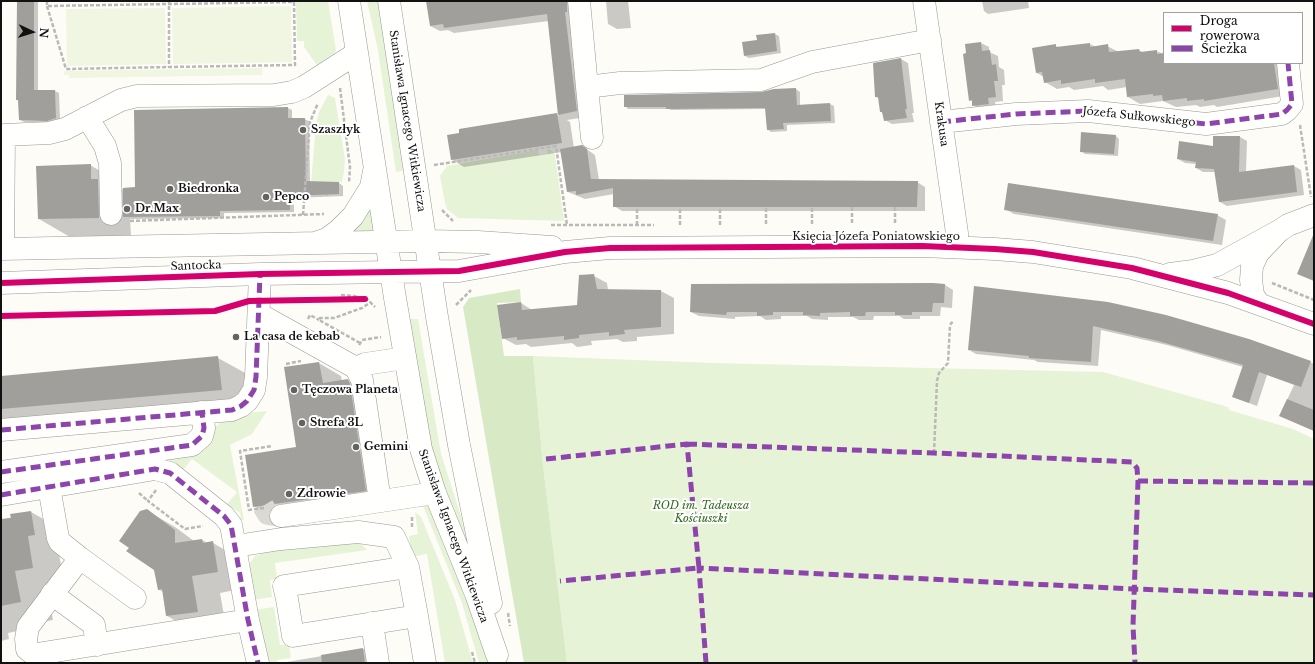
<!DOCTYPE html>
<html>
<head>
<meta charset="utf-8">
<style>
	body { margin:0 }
	#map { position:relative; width:1315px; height:664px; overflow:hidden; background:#fdfcf7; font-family:"Libre Baskerville",serif }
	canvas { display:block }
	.frame { position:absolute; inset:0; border:2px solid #111; pointer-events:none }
	.legend { position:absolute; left:1163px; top:12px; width:140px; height:52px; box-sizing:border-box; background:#fff; border:1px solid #a0a0a0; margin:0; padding:5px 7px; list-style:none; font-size:12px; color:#111 }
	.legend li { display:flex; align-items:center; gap:8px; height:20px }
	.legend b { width:20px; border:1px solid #a0a0a0 }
	.north { position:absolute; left:12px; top:12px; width:40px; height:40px; -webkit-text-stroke:3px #fff; paint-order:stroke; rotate:94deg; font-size:11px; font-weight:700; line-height:16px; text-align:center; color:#111 }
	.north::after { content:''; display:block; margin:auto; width:14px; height:18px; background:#111; clip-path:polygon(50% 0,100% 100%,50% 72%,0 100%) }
</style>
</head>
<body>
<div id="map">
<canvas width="1315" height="664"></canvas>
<div class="frame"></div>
<ul class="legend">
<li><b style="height:5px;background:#d6006c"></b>Droga rowerowa</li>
<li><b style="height:5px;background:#8e44ad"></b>Ścieżka</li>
</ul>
<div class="north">N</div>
</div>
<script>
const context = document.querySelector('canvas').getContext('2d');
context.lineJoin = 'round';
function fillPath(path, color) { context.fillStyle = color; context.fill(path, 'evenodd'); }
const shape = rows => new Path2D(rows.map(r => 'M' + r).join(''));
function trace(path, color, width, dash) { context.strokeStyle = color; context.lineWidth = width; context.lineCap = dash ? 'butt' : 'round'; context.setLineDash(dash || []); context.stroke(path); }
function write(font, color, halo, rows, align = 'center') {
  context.font = font + ' "Libre Baskerville",serif'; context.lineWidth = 4; context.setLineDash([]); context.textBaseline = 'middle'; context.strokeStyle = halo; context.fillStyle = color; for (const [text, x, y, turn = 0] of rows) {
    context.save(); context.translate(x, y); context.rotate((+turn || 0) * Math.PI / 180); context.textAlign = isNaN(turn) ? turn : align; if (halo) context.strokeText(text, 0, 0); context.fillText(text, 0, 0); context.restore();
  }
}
const green = shape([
	[296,1,328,1,336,50,335,53,317,65,304,47,304,41,297,41],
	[367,1,381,1,407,170,396,172,378,50],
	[328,95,335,98,345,159,344,172,342,182,329,182,328,196,326,196,326,187,315,187,314,196,311,184,316,123,319,112],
	[550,149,555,155,564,221,458,218,447,209,445,203,440,176,447,166,538,150,539,155,548,154,547,150],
	[370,206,374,231,353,232,353,228],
	[410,319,418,319,441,454,467,535,470,547,469,560,430,445],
	[533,356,713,363,1103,372,1228,407,1229,410,1293,429,1314,439,1314,663,567,663,543,465],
	[267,411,252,434,230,445,244,520,241,520,240,513,227,504,237,492,192,459,183,470,167,459,1,488,1,480,211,430,222,422,245,413],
	[422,503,432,506,489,663,479,663,462,603],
	[415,512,421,517,455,600,473,663,445,663,427,554,412,557,409,536,418,534],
	[339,541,359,542,367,550,275,563,277,579,270,580,272,597,253,600,248,566,255,556,264,553],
	[274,607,280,645,289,644,291,658,277,660,277,663,265,663,254,610]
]);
const forest = shape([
	[520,289,521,302,497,303,504,356,533,356,543,465,567,663,524,663,463,307,469,298]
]);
const pitch = shape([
	[291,6,292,62,173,64,172,8],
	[165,8,166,64,67,66,66,9],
	[262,68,262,75,69,78,69,75,64,75,64,71]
]);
const shadow = shape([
	[18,1,38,1,38,91,55,91,59,93,60,120,52,122,24,122,20,120,19,101,17,100],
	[432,1,572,1,586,117,567,120,570,122,574,148,582,146,595,155,599,180,917,182,925,187,925,211,622,211,614,206,614,194,585,199,568,192,562,152,464,167,451,159,557,114,559,116,549,21,454,33,448,30,440,31,430,26],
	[606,1,628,1,631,28,617,29,608,24],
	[982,1,1028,1,1029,8,988,14,984,11],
	[775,34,779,36,781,53,749,58,745,56],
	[981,43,989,47,989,52,998,56,999,67,1004,70,1005,85,1002,85,1003,101,995,102,996,108,981,110,973,105,973,102,970,100],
	[1090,44,1096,47,1107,46,1119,52,1139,50,1144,53,1156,51,1164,54,1164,63,1279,63,1289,95,1217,107,1214,105,1200,107,1196,105,1176,107,1163,101,1140,104,1128,97,1127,87,1108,90,1103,86,1074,90,1069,87,1057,89,1045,82,1044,77,1037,73,1056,46,1060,48],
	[901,59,908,63,914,113,912,113,914,122,892,124,885,120,883,113,881,112,880,99,876,97],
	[796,89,800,92,800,105,830,104,834,106,835,123,787,125,787,131,771,132,767,129,766,109,671,110,669,109,628,109,625,106],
	[288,108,292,110,292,119,304,119,309,121,310,182,339,183,343,186,343,196,294,198,294,212,224,213,224,218,130,219,131,236,70,237,39,219,90,165,122,184,122,189,136,188],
	[1116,136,1119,139,1118,156,1085,154,1081,151],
	[1240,137,1247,141,1246,172,1294,166,1301,170,1304,195,1227,206,1220,202,1216,172,1203,172,1196,168,1196,164,1185,163,1178,159],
	[1005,209,1217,215,1226,220,1222,245,1014,214],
	[594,276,607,283,608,290,661,291,674,298,674,334,637,337,637,341,623,342,617,339,591,341,592,345,577,347,572,343,531,347,526,344,516,345,503,338,521,303,532,310,578,306],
	[692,285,945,285,953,290,952,308,941,307,940,316,920,316,920,319,904,319,899,316,874,316,873,320,859,320,853,317,828,317,828,320,812,319,807,316,781,316,781,319,766,320,760,316,735,317,735,319,699,316,691,312],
	[975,287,1308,361,1314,364,1314,431,1280,415,1294,385,1267,375,1257,406,1233,397,1243,367,1167,345,1101,330,1098,366,1038,362,1034,360,976,354,969,350],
	[218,358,247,374,250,405,1,428,1,377],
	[319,363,341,376,342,381,347,380,370,393,388,503,276,519,254,506,297,448],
	[146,510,175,527,194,541,202,540,208,543,213,543,241,559,246,588,220,593,226,627,196,632,167,616,164,592,159,590,155,570,130,547],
	[31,512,63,530,59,554,65,586,47,589,53,620,21,626,22,630,8,633,9,639,1,641,1,520],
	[363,649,367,651,369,663,281,663]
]);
const building = shape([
	[17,1,34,1,34,90,55,90,56,118,47,121,19,120,18,100,16,100],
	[426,1,567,1,567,12,565,12,577,111,558,115,547,14,444,28,443,24,430,26],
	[775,33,777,51,744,56,742,42,757,40,756,35],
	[981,42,982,51,990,50,992,65,996,64,998,81,994,81,996,97,988,98,989,104,972,106,972,100,969,101,963,54,966,53,965,44],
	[1090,43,1090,47,1108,44,1109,52,1139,49,1140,52,1157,50,1157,54,1164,53,1164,63,1274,63,1278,89,1204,101,1204,99,1187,101,1187,98,1163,101,1162,95,1153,96,1153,94,1127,97,1125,79,1095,83,1095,79,1061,84,1061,80,1044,83,1042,72,1036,73,1032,48,1056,44,1056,47],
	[901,58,907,109,905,109,907,118,884,121,882,112,880,112,878,97,875,97,873,63],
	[796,88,797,105,830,103,831,121,783,123,784,129,767,130,765,108,666,109,666,107,624,107,624,95,761,92,774,89],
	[288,107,288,118,305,118,306,181,339,182,339,194,290,196,290,210,220,211,220,216,123,217,123,188,135,187,134,110],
	[557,113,562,143,451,160,447,135,459,133,459,129],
	[1081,132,1116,135,1114,154,1080,152],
	[1213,136,1240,136,1239,172,1294,165,1297,192,1219,202,1214,169,1195,168,1196,162,1177,159,1179,141,1213,146],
	[582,145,587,149,591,179,918,181,917,207,613,207,613,188,576,195,576,191,567,192,560,149],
	[91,164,91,179,98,179,99,218,38,219,36,166],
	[1008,183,1218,214,1213,241,1004,210],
	[1314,233,1314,281,1297,274],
	[594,274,597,289,661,290,661,327,624,330,625,334,609,336,609,332,579,335,579,338,564,340,564,336,517,340,517,337,502,339,497,305,521,302,522,310,577,305,579,275],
	[933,283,945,284,944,303,933,303,932,312,912,312,912,315,895,315,895,312,866,312,865,316,850,316,850,312,820,313,820,316,803,315,803,312,773,312,773,315,757,316,757,312,727,312,726,315,690,312,691,284],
	[974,286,1108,302,1166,315,1249,339,1311,361,1301,387,1259,372,1249,403,1232,397,1243,365,1158,341,1093,326,1091,362,1029,358,1029,356,968,350],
	[218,356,222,390,1,409,1,376],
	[319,362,323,383,348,379,350,384,366,491,253,507,245,455,296,447,284,367],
	[1287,399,1314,410,1314,431,1279,416],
	[147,509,175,530,175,543,202,539,203,543,213,541,218,572,192,576,198,612,166,616,162,589,158,590,154,570,126,551,129,548,119,541,140,511],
	[31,511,35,535,28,536,33,568,15,571,21,602,1,606,1,519,11,518,10,514],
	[363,648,365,663,322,663,321,655]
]);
const minorTunnel = shape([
	[263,506,268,514,281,516]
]);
const path = shape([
	[47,1,47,6,169,4,294,2,295,65,169,67,169,1],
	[47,6,66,69,169,67],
	[340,88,350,167,349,182],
	[1300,125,1311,197],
	[434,165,556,146,567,225],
	[852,207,852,224],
	[895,207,895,224],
	[766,208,766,225],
	[812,208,812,225],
	[442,210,453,221],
	[303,215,310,122,318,103],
	[130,221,324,214],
	[551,225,654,225],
	[637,225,637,207],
	[680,225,680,207],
	[720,225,720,207],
	[1272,283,1314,300],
	[341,295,354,296,368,300,375,307],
	[456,305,471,290],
	[308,319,310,315,319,320],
	[360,343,319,320,320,318,334,318,362,308,371,302],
	[359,345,362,340,381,337],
	[286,364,301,361],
	[934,453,937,381,939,373,948,363,950,325,953,321],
	[156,490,148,501,185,529,203,526],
	[139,493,148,501],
	[264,508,249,510,240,451,272,446],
	[412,517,412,528],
	[508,613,510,626],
	[472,652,475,663]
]);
const minor = shape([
	[349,1,395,298,421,449,435,493,476,594,497,655],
	[389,1,437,317,459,445,491,603],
	[579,1,587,87,620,83,761,80,812,62,930,40],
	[924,1,957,233,957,247],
	[587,87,592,138],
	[87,117,105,146,110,163,111,214],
	[941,122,1016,114,1088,111,1206,124,1282,114,1287,110,1292,104,1288,63],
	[315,243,327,239,339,230,353,216,371,187,374,171],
	[1,249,426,241,478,242,552,247],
	[3,249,4,135,49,133,65,129,121,100,137,96,274,95,292,92,304,87,357,53],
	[1170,274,1193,271,1217,265,1279,231],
	[1,283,260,274,459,271,565,252,610,248,922,246,995,249,1033,252,1132,268,1228,293,1314,324],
	[1259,304,1253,295,1251,280,1252,266,1258,253,1279,231,1288,225,1314,215],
	[259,314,356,368,362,380,380,501],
	[356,368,365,364,405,358],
	[1,430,232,410,241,406,247,401,254,390,256,377,260,274],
	[1,472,192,445,202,436,204,428,202,412],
	[49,487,58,538,60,542,80,558,28,627,26,639,27,649,32,653,37,654,248,620],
	[1,495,155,469,170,473,224,516,231,525,248,620,258,663],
	[281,516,435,493],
	[236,546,281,539,358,532,394,537,408,567,417,616],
	[80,558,135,598],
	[408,567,284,586,287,599,293,636,417,616,425,663],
	[52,594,94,625,97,645],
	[372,623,378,663]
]);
const quiet = shape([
	[941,122,1016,114,1088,111,1206,124,1282,114,1287,110,1292,104,1288,63],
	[1,430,232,410,241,406,247,401,254,390,256,377,260,274],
	[687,444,934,453,1132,462,1137,468,1138,481,1133,626,1135,663],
	[546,459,687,444,699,568,560,581],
	[1,472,192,445,202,436,204,428,202,412],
	[1138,481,1314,483],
	[1,495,155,469,170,473,224,516,231,525,248,620,258,663],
	[706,663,699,568,1134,589,1314,595]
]);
const cycleway = shape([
	[1,283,260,274,459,271,565,252,610,248,922,246,995,249,1033,252,1132,268,1228,293,1314,324],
	[1,316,215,311,249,301,365,299]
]);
const markers = [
	[303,130,4,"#646362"],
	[170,189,4,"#646362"],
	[266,197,4,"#646362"],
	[127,209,4,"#646362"],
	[236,337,4,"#646362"],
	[294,390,4,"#646362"],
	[302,423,4,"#646362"],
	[356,447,4,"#646362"],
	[289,494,4,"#646362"]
];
const streetNames = [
	["Józefa Sułkowskiego",1139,117,6],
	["Stanisława Ignacego Witkiewicza",407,121,81],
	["Krakusa",941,124,82],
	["Księcia Józefa Poniatowskiego",876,237],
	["Santocka",196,266,-2],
	["Stanisława Ignacego Witkiewicza",453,536,70]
];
const poiNames = [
	["Szaszłyk",311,130],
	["Biedronka",178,189],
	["Pepco",274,197],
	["Dr.Max",135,209],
	["La casa de kebab",244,337],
	["Tęczowa Planeta",302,390],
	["Strefa 3L",310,423],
	["Gemini",364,447],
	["Zdrowie",297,494]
];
const parkNames = [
	["ROD im. Tadeusza",701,506],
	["Kościuszki",701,519]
];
fillPath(green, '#e7f3d7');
fillPath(forest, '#d8eac5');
fillPath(pitch, '#f0f6e1');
fillPath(shadow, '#0003');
fillPath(building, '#a19f9c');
trace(minorTunnel, '#dad9d4', 22, [22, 11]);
trace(minor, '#979795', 23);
trace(path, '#b9b9b8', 2.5, [4, 2]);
trace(minor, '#fffffe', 22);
trace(quiet, '#8e44ad', 5, [10, 5]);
trace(cycleway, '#d6006c', 6);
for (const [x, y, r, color] of markers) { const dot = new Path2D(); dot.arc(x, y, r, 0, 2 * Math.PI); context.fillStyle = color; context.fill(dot); trace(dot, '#fff', 1.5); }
write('11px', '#111', '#fff', streetNames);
write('bold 11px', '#111', '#fff', poiNames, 'left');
write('italic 11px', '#2f6b1f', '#fff', parkNames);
</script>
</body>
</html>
